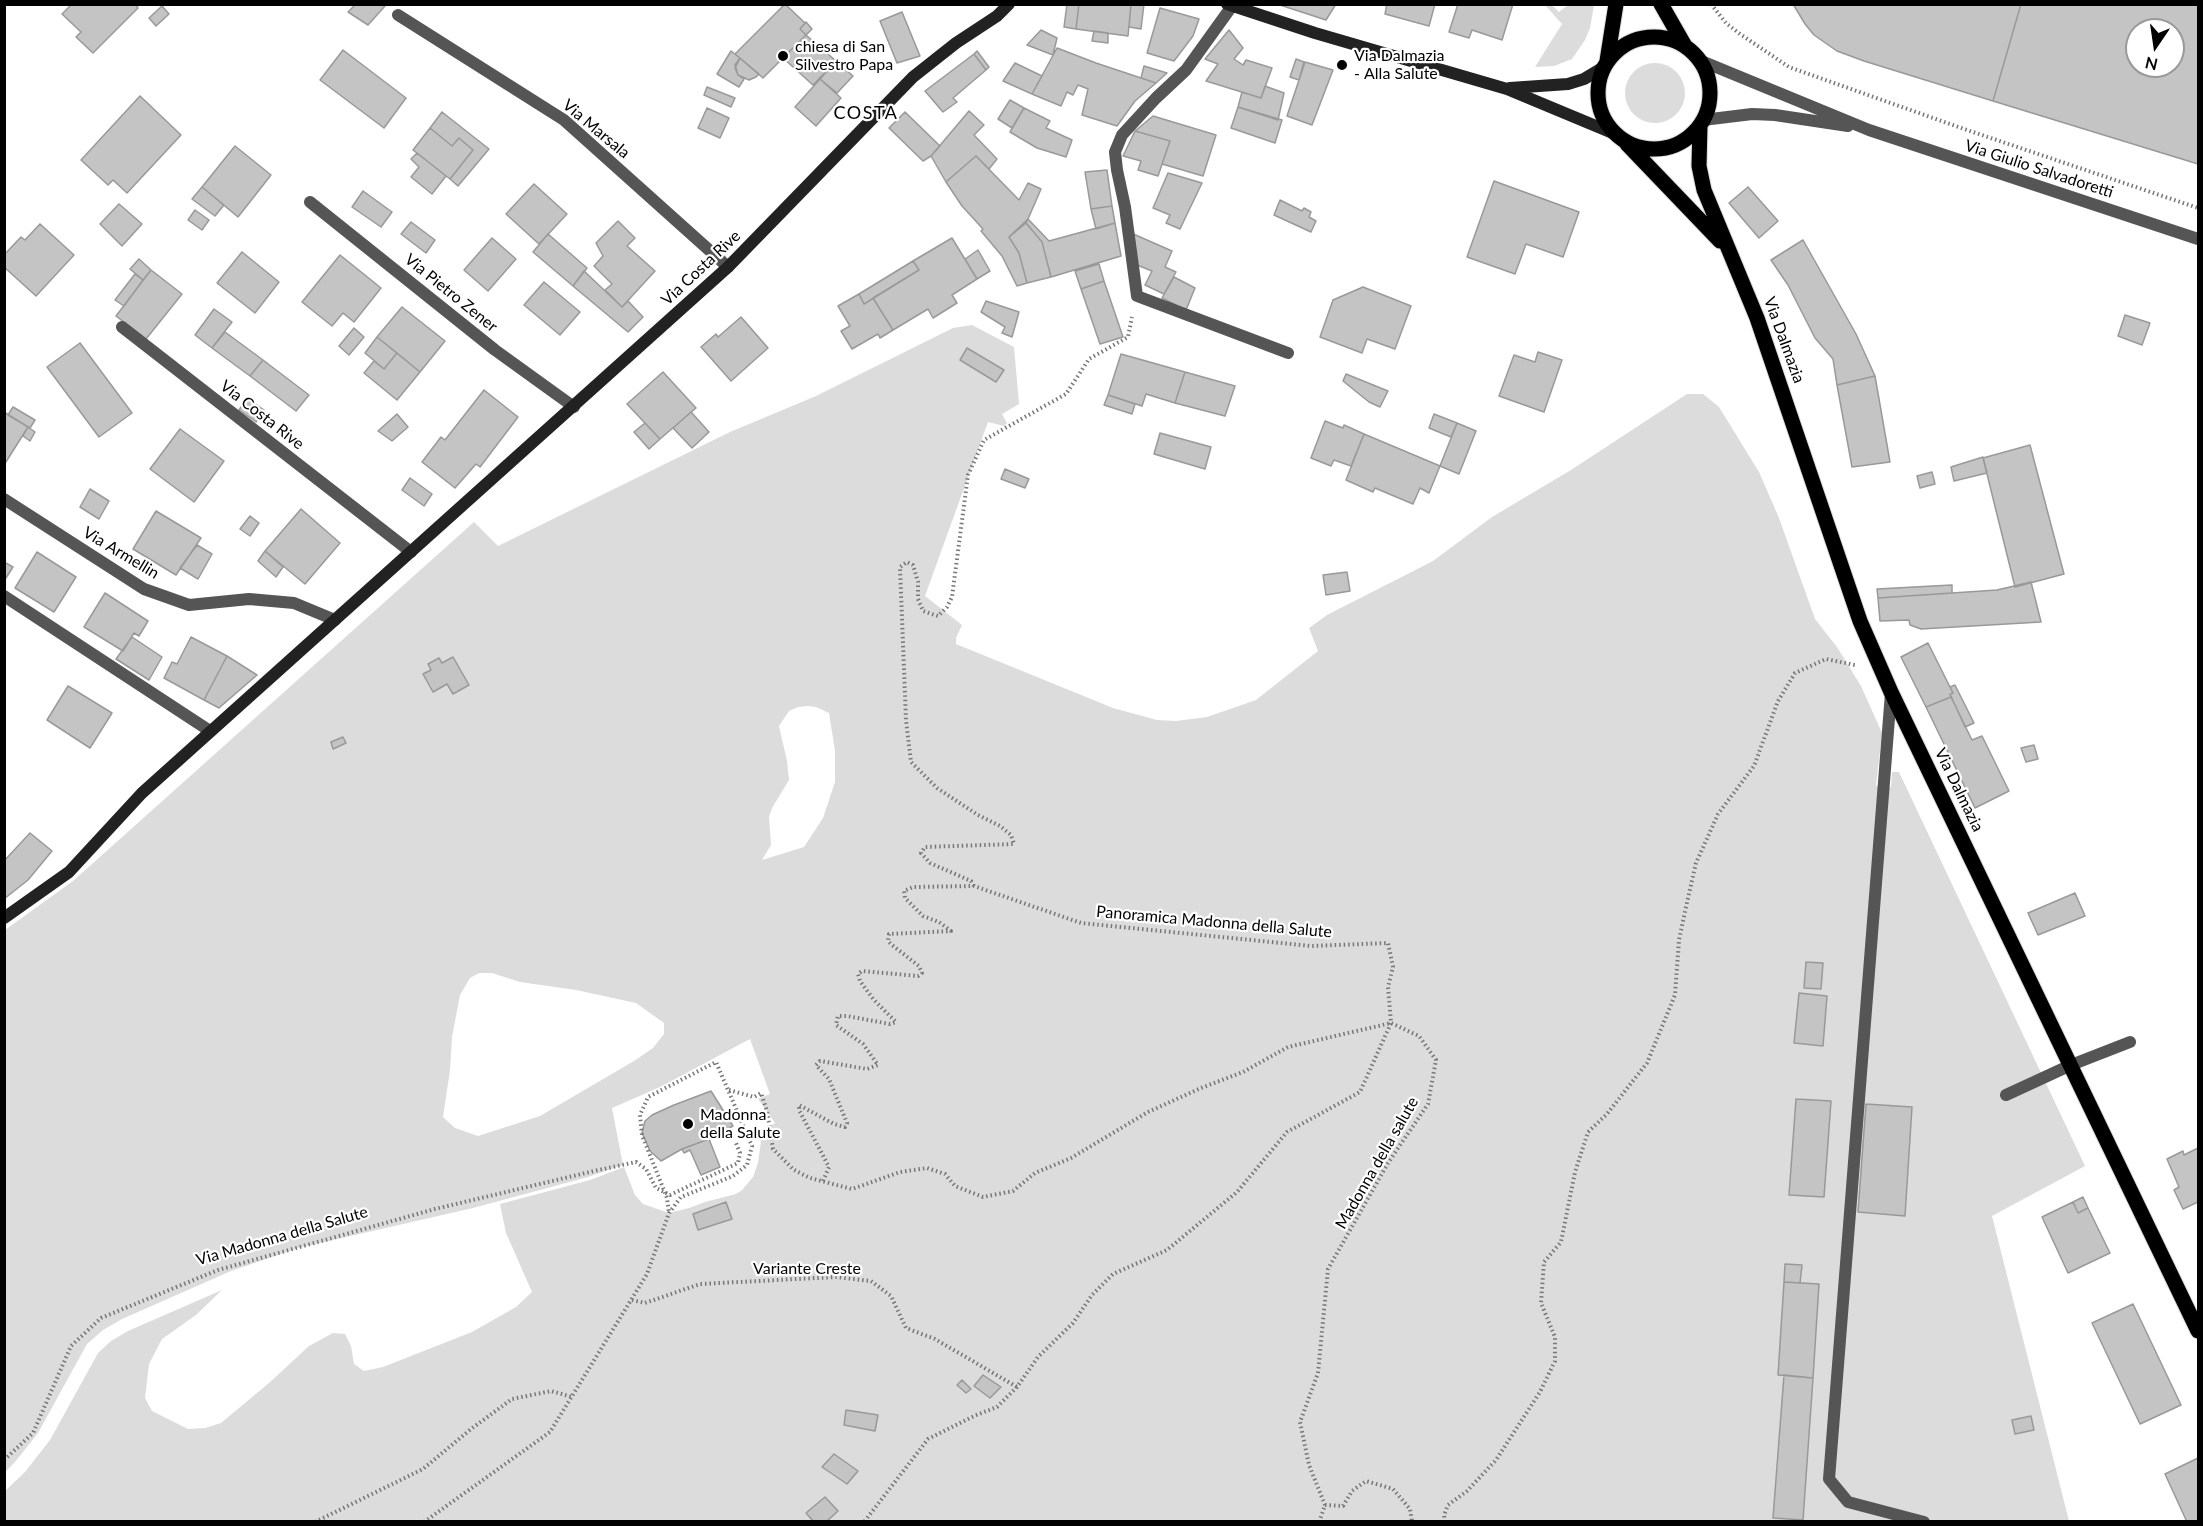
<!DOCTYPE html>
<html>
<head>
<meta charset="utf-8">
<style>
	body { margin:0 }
	#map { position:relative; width:2203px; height:1526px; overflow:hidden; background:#fff; font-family:Lato,sans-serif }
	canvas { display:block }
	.frame { position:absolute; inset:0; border:6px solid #000; pointer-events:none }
	.north { position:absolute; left:2125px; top:18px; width:60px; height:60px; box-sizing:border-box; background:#fff; border:2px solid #999; border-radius:50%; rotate:193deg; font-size:16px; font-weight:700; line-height:24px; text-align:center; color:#000 }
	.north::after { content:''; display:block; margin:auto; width:21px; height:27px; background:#000; clip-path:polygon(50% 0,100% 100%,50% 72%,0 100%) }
</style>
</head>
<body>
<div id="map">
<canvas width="2203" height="1526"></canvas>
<div class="frame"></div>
<div class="north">N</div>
</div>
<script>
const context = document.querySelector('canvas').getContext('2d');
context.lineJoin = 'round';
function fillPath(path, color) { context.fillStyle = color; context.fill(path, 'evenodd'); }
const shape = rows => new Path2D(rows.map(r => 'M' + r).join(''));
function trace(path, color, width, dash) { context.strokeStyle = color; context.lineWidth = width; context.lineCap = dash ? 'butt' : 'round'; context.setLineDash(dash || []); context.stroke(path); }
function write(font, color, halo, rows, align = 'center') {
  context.font = font + ' Lato,sans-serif'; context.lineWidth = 4.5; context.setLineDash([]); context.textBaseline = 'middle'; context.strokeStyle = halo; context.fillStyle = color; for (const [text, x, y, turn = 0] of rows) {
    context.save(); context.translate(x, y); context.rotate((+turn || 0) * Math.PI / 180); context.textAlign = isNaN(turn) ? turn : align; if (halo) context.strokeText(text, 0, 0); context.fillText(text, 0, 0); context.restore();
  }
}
const green = shape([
	[1545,5,1552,5,1559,12,1568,5,1594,5,1590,28,1585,40,1572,59,1554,66,1535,67,1562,24],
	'1625 93a30 30 0 1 1 60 0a30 30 0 1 1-60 0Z',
	[972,325,1014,347,1019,404,1002,414,1007,423,1004,426,988,422,925,596,962,625,956,638,956,644,1113,708,1157,720,1176,721,1207,717,1256,700,1318,651,1309,628,1327,615,1433,561,1492,517,1571,470,1687,394,1703,394,1719,407,1759,472,1779,518,1815,619,1837,647,1861,686,1882,733,1876,786,1891,787,1892,772,1899,772,2085,1166,1992,1216,2069,1521,5,1521,5,1491,25,1472,50,1440,98,1353,111,1341,128,1331,222,1290,196,1315,162,1339,149,1364,145,1398,152,1411,188,1429,205,1428,221,1423,269,1383,309,1346,333,1333,345,1334,351,1346,354,1364,364,1371,383,1367,472,1332,516,1307,532,1292,506,1233,500,1204,590,1180,624,1167,635,1195,643,1204,669,1213,689,1208,705,1202,736,1194,742,1190,753,1177,758,1163,761,1141,753,1136,775,1123,758,1099,770,1094,750,1039,660,1087,612,1108,623,1165,588,1177,473,1208,298,1248,231,1271,122,1319,103,1330,87,1344,38,1433,15,1462,5,1472,5,930,73,881,474,522,498,546,730,432,816,396,953,328],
	[807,706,816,707,829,713,835,751,835,782,823,818,804,847,762,860,771,845,769,817,772,808,789,780,787,761,779,726,789,711,798,707],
	[479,973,492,973,520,982,576,990,636,1003,664,1023,664,1034,653,1048,634,1061,540,1116,478,1136,455,1128,443,1117,450,1070,452,1037,460,995,470,978]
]);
const building = shape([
	[72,4,135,4,138,8,93,53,76,37,81,32,62,14,72,4],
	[356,4,383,4,385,6,368,25,348,12,356,4],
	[785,4,805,23,800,29,806,35,763,78,735,54,785,4],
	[1067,4,1079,4,1076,29,1064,27,1067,4],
	[1079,4,1131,4,1128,36,1076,29,1079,4],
	[1131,4,1144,4,1141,29,1129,27,1131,4],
	[1277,4,1336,4,1326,20,1277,4],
	[1387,4,1435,4,1429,26,1385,14,1387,4],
	[1458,4,1513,4,1502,40,1472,30,1469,38,1449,32,1458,4],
	[1793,4,2021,4,1993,101,1864,61,1837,51,1814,35,1805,24,1793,4],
	[2021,4,2198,4,2198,164,1993,101,2021,4],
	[2137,30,2173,30,2173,66,2137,66,2137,30],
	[162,6,169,14,156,26,149,18,162,6],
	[1160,8,1199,19,1193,36,1174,61,1147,53,1160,8],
	[902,12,920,56,897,63,880,21,902,12],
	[806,22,812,29,806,35,800,29,806,22],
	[1041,30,1057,38,1053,55,1027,45,1041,30],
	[1229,30,1243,48,1234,59,1243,65,1246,60,1272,68,1261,98,1206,81,1218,64,1205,59,1229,30],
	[1094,31,1108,33,1108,43,1092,41,1094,31],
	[806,35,836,61,813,85,783,58,806,35],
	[1057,48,1096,63,1156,83,1135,101,1117,126,1082,115,1088,89,1078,85,1073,95,1067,92,1061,106,1032,94,1057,48],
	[343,50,406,98,384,128,320,80,343,50],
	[731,51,740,58,735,68,738,75,744,79,739,87,717,74,731,51],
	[977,51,989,67,986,70,974,54,977,51],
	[974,54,986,70,953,98,957,102,943,112,925,91,974,54],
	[740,58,759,74,756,77,749,80,738,75,735,65,740,58],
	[1296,59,1304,62,1299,80,1290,77,1296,59],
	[836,61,853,76,837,93,820,79,836,61],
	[1305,62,1333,70,1312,125,1287,116,1305,62],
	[1015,63,1042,76,1032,94,1003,81,1015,63],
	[1144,66,1167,73,1156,83,1141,78,1144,66],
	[820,79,841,98,816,126,795,107,820,79],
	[1265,86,1284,93,1278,120,1238,107,1242,92,1261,98,1265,86],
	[707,87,735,98,731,107,704,95,707,87],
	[140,96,181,135,127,193,113,180,108,185,81,160,140,96],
	[1010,100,1024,108,1012,128,998,119,1010,100],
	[1238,107,1282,120,1275,143,1231,128,1238,107],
	[707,108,729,118,720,138,698,128,707,108],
	[1024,108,1050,121,1046,128,1072,140,1066,157,1037,148,1010,132,1024,108],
	[969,111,984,125,974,135,997,159,989,169,976,156,946,182,931,156,969,111],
	[442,112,489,149,458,186,450,179,473,150,459,138,452,146,430,128,442,112],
	[905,112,940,146,931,156,923,161,889,128,905,112],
	[1153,116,1216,135,1203,176,1162,164,1170,141,1135,131,1153,116],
	[430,128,452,146,459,138,473,150,450,179,413,150,430,128],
	[1135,131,1170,141,1158,176,1138,170,1141,161,1123,156,1135,131],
	[235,146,271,175,238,217,202,187,235,146],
	[417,153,446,176,432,194,411,177,419,167,411,159,417,153],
	[976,156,1019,200,1028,183,1041,189,1028,219,1009,237,1019,253,1027,283,1017,286,1002,256,981,231,983,229,962,206,946,182,976,156],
	[1107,170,1112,206,1091,209,1085,172,1107,170],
	[1168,173,1202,183,1180,229,1166,223,1170,215,1153,208,1168,173],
	[1494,181,1579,212,1563,257,1526,244,1515,274,1467,257,1494,181],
	[534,184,567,214,539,244,506,214,534,184],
	[202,187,224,205,215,216,192,199,202,187],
	[1748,187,1778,221,1759,238,1729,203,1748,187],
	[363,191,392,212,381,227,352,207,363,191],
	[1280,200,1302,211,1304,208,1311,212,1309,217,1316,221,1311,232,1274,215,1280,200],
	[119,204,142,224,122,246,100,224,119,204],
	[1112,206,1115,223,1096,229,1091,209,1112,206],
	[195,210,209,220,202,230,188,220,195,210],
	[1028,219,1049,241,1115,223,1121,256,1051,277,1042,242,1026,223,1028,219],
	[618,221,635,238,627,246,655,271,622,307,605,290,612,284,594,266,603,256,596,243,618,221],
	[411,222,435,240,426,253,401,234,411,222],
	[1026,223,1042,242,1051,277,1027,283,1019,253,1009,237,1026,223],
	[40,224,74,255,36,296,4,267,4,255,21,237,25,240,40,224],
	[1131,233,1172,251,1165,267,1176,272,1164,294,1145,285,1152,271,1137,265,1131,233],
	[548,234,587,268,573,286,533,252,548,234],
	[492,238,516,259,488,291,464,270,492,238],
	[952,238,977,279,952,295,957,303,933,318,928,309,893,330,873,298,919,270,913,261,952,238],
	[1803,240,1856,334,1875,376,1837,385,1833,359,1815,338,1788,285,1771,260,1803,240],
	[978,250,990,271,977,279,965,259,978,250],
	[242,252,279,282,255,313,217,283,242,252],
	[340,255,381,288,354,322,343,313,332,326,302,302,340,255],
	[139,259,151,270,143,280,130,269,139,259],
	[913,261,919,270,864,304,859,294,913,261],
	[1099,264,1104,281,1081,289,1075,271,1099,264],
	[151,270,182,294,146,339,116,316,151,270],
	[584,271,622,307,628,301,643,317,628,332,573,286,584,271],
	[135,274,143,280,124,306,115,300,135,274],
	[1174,277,1195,288,1186,310,1162,298,1174,277],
	[1104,281,1123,337,1100,344,1081,289,1104,281],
	[544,282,580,312,560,335,524,305,544,282],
	[1363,287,1411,306,1395,349,1367,339,1362,353,1320,337,1333,300,1363,287],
	[859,294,864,304,873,298,893,330,880,338,878,334,852,349,841,331,850,326,838,306,859,294],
	[986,301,1019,312,1012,337,1002,333,1005,327,981,312,986,301],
	[402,307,445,341,420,372,377,337,402,307],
	[214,309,232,322,212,348,195,335,214,309],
	[2125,315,2150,323,2142,345,2118,336,2125,315],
	[741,317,768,348,731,381,701,347,716,334,718,337,741,317],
	[354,328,364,337,349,355,339,346,354,328],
	[225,332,263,360,250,376,212,348,225,332],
	[377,337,397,353,384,369,365,353,377,337],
	[80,343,132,413,99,437,47,367,80,343],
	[967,348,1004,370,996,382,960,360,967,348],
	[1538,352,1562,360,1544,412,1499,396,1514,355,1535,362,1538,352],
	[397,353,420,372,397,400,364,373,374,361,384,369,397,353],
	[1121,354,1185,372,1175,403,1146,394,1142,406,1108,395,1121,354],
	[263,360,309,395,296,411,250,376,263,360],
	[663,372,696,408,660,439,627,404,663,372],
	[1185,372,1235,386,1225,416,1175,403,1185,372],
	[1346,374,1388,391,1380,407,1369,402,1343,381,1346,374],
	[1875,376,1890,462,1852,467,1837,385,1875,376],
	[484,390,518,417,480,467,476,464,455,488,422,462,441,437,445,440,484,390],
	[1108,395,1135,404,1132,414,1104,405,1108,395],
	[247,398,264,410,256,422,239,410,247,398],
	[13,407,35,420,30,428,8,415,13,407],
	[4,412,28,427,4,465,4,412],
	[691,412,709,432,692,448,673,428,691,412],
	[397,414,408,427,392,441,378,431,397,414],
	[1434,414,1457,423,1451,437,1429,428,1434,414],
	[1325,421,1343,428,1344,425,1364,434,1351,466,1334,460,1331,466,1311,458,1325,421],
	[645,423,660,439,649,449,634,432,645,423],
	[1457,423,1476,431,1459,474,1440,466,1457,423],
	[28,427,35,432,30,441,23,436,28,427],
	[180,429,224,461,194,502,150,469,180,429],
	[1160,433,1211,447,1205,469,1154,454,1160,433],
	[1364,434,1440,466,1429,493,1420,488,1413,504,1375,488,1373,492,1346,480,1364,434],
	[2030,445,2064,574,2015,587,1983,458,2030,445],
	[1983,457,1987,473,1954,481,1951,467,1983,457],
	[1005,469,1029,479,1025,488,1001,479,1005,469],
	[1932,472,1935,484,1920,488,1917,476,1932,472],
	[410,478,432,494,424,506,402,490,410,478],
	[90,489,109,501,99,519,80,507,90,489],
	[301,509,340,543,305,584,265,551,301,509],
	[156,511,201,538,176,575,133,549,156,511],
	[250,516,259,523,250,536,240,529,250,516],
	[197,545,212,554,198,579,180,568,197,545],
	[265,551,283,567,276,577,258,561,265,551],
	[37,552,76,577,54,612,15,588,37,552],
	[4,562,13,567,4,581,4,562],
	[1347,572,1350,591,1326,595,1323,575,1347,572],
	[2031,582,2041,622,1921,629,1910,625,1909,620,1880,621,1878,598,1997,590,2031,582],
	[1952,585,1952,593,1878,598,1877,589,1952,585],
	[105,593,148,621,139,636,134,633,123,651,84,627,105,593],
	[132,637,162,657,149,680,116,659,132,637],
	[191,637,227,656,204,700,164,678,172,662,177,664,191,637],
	[1928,643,1953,693,1950,694,1951,697,1926,707,1901,657,1928,643],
	[227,656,257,675,219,708,204,700,227,656],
	[453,657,469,685,453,694,447,684,433,692,423,674,431,670,428,664,439,658,442,663,453,657],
	[1955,685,1974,723,1965,727,1950,694,1953,693,1950,687,1955,685],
	[68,686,112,713,90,748,47,720,68,686],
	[1951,697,1972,740,1982,736,2009,791,1975,808,1926,707,1951,697],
	[343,737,346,743,333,749,331,742,343,737],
	[2034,745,2038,759,2026,762,2021,748,2034,745],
	[30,833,52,851,28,880,4,899,4,861,30,833],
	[2075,893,2085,916,2038,935,2028,913,2075,893],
	[1806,962,1823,963,1821,989,1804,988,1806,962],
	[1799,993,1827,996,1823,1046,1794,1043,1799,993],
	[711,1091,733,1126,709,1139,682,1149,661,1161,650,1151,642,1133,645,1121,652,1115,674,1105,711,1091],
	[1796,1099,1831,1101,1824,1197,1789,1195,1796,1099],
	[1866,1104,1912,1107,1905,1216,1858,1212,1866,1104],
	[709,1139,720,1167,701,1175,690,1150,684,1153,682,1149,709,1139],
	[2198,1148,2198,1202,2183,1209,2174,1190,2179,1187,2167,1159,2183,1151,2184,1155,2198,1148],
	[2083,1197,2088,1208,2078,1213,2073,1202,2083,1197],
	[726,1202,732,1219,698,1230,693,1214,726,1202],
	[2073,1202,2078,1213,2088,1208,2110,1253,2068,1273,2042,1217,2073,1202],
	[1785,1264,1802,1265,1800,1283,1784,1282,1785,1264],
	[1784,1282,1819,1284,1813,1378,1778,1375,1784,1282],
	[2133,1304,2181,1405,2140,1424,2092,1323,2133,1304],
	[983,1375,1001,1387,990,1398,974,1386,983,1375],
	[1784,1375,1813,1378,1803,1520,1773,1518,1784,1375],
	[962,1380,971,1389,966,1393,957,1385,962,1380],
	[846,1410,878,1415,875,1431,844,1425,846,1410],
	[2031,1416,2034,1430,2015,1434,2012,1420,2031,1416],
	[834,1454,858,1471,847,1484,822,1467,834,1454],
	[2198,1458,2198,1522,2187,1522,2165,1474,2198,1458],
	[825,1497,838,1511,826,1522,814,1522,806,1513,825,1497]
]);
const path = shape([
	[1711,4,1726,23,1740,34,1789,67,1967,130,2198,208],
	[974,886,971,881,930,863,921,853,925,847,1014,844,1011,835,1000,826,978,815,937,788,911,762,906,720,900,567,907,562,913,565,918,582,918,599,923,611,938,616,947,607,952,597,968,475,984,440,1066,394,1089,359,1128,337,1132,317],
	[729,1090,754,1097,761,1093,767,1111,773,1149,794,1170,810,1178,852,1189,900,1172,927,1168,945,1174,955,1186,983,1197,1013,1191,1035,1173,1071,1158,1148,1112,1201,1088,1243,1072,1288,1047,1391,1023,1419,1036,1436,1060,1428,1104,1388,1163,1328,1269,1318,1373,1300,1422,1309,1465,1325,1505],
	[823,1181,829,1167,799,1110,799,1105,834,1124,845,1127,847,1123,829,1079,816,1065,820,1061,867,1069,878,1065,863,1044,836,1025,838,1016,847,1016,890,1024,896,1022,874,1000,860,981,858,974,862,971,918,976,922,973,919,966,892,945,888,941,889,934,951,931,939,922,923,916,905,898,904,891,913,887,974,886,1081,923,1311,946,1388,943,1393,967,1388,987,1391,1023,1360,1092,1287,1132,1237,1192,1167,1250,1113,1274,1092,1295,1073,1323,1038,1357,1017,1387,997,1407,974,1416,928,1439,864,1522],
	[632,1300,645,1303,700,1284,836,1277,871,1281,891,1296,906,1328,935,1339,1017,1387],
	[4,1460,33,1433,71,1346,101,1318,218,1270,435,1209,594,1171,636,1162,646,1169,656,1188,670,1195,738,1163,740,1153,736,1143],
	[1325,1505,1343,1506,1352,1491,1366,1481,1393,1489,1410,1509,1412,1522],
	[315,1522,423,1469,471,1429,512,1399,551,1391,572,1397],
	[424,1522,550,1432,647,1274,669,1213,681,1197,733,1176,747,1165,752,1146,716,1062,648,1097,640,1115,642,1135,667,1198,669,1213],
	[1319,1522,1325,1505],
	[1445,1522,1444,1515,1448,1505,1467,1491,1496,1460,1540,1392,1555,1361,1555,1337,1541,1303,1544,1262,1561,1242,1575,1172,1588,1132,1607,1114,1647,1063,1675,995,1679,940,1686,907,1696,863,1718,814,1754,766,1778,701,1795,673,1826,659,1855,665]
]);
const lane = shape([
	[1891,693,1829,1479,1848,1502,1924,1522],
	[2006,1095,2071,1065,2130,1042]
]);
const street = shape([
	[1232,6,1186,70,1156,98,1122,135,1115,152,1117,170,1125,207,1137,296,1288,353],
	[398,15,564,120,728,267],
	[1699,60,1869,130,2198,239],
	[1703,120,1752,114,1775,115,1848,126],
	[310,202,495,350,574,407],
	[122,327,411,552],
	[4,499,144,589,189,605,249,599,294,603,335,620],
	[4,596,210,731]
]);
const secondary = shape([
	[1227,4,1315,33,1507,89,1615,134],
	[1510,88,1568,84,1584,79,1604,67],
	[4,918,69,872,142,793,728,267,913,77,956,43,997,16,1009,4]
]);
const primary = shape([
	[1661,4,1685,46],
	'1598 93a56 56 0 1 1 112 0a56 56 0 1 1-112 0Z',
	[1607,61,1616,4],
	[1700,125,1699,166,1704,190,1757,318,1860,621,1891,692,2198,1331],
	[1627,144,1720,241]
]);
const markers = [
	[783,56,6,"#000"],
	[1342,65,6,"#000"],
	[688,1124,6,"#000"]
];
const poiNames = [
	["chiesa di San",795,47],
	["Silvestro Papa",795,65],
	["Via Dalmazia",1354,56],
	["- Alla Salute",1354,74],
	["Madonna",700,1115],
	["della Salute",700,1133]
];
const streetNames = [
	["Via Marsala",596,129,40],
	["Via Giulio Salvadoretti",2039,169,18],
	["Via Costa Rive",701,268,-43],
	["Via Pietro Zener",451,293,39],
	["Via Dalmazia",1784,340,70],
	["Via Costa Rive",262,415,38],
	["Via Armellin",121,553,31],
	["Via Dalmazia",1959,790,64],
	["Panoramica Madonna della Salute",1214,922,5],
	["Madonna della salute",1377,1163,-60],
	["Via Madonna della Salute",282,1236,-16],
	["Variante Creste",807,1269]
];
const neighbourhoodNames = [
	["COSTA",866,113]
];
fillPath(green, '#dcdcdc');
fillPath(building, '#c4c4c4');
trace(building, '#999', 1.5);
trace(primary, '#dbdbdb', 17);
trace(path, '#777', 4, [1.5, 3]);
trace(lane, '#555', 12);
trace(street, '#555', 12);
trace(secondary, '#222', 12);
trace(primary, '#000', 15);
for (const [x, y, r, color] of markers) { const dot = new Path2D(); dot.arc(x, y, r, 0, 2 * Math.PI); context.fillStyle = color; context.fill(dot); trace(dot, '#fff', 2); }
write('16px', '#000', '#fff', poiNames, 'left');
write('16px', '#000', '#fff', streetNames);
context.letterSpacing = '1.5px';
write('18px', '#000', '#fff', neighbourhoodNames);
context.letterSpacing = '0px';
</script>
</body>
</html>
